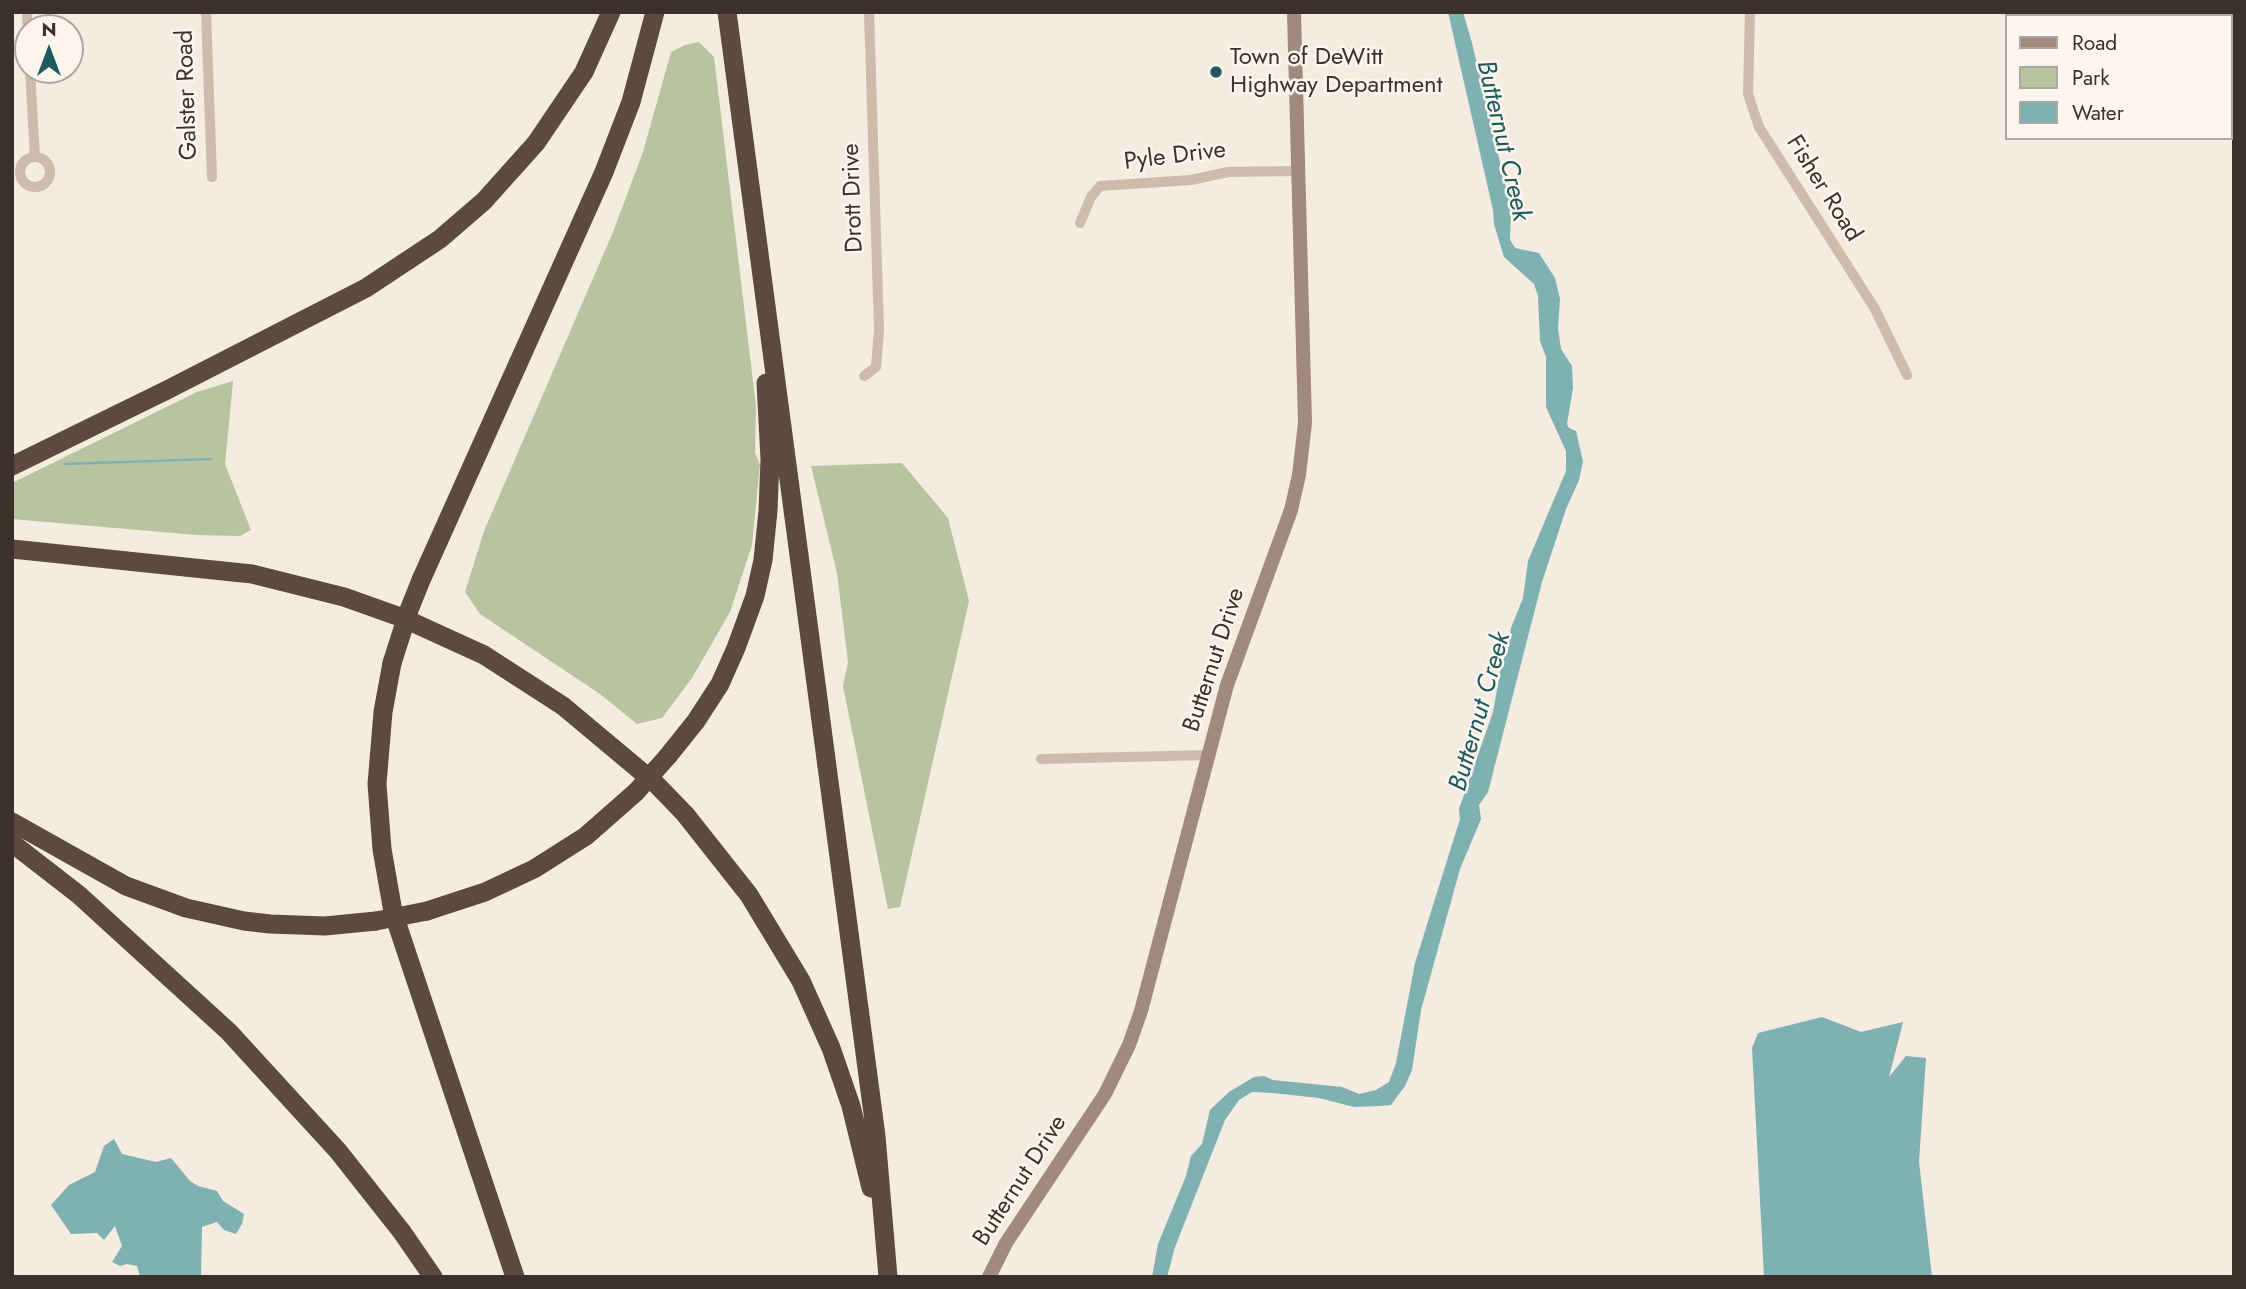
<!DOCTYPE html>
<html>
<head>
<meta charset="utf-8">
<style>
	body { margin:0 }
	#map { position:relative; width:2246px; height:1289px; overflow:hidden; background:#f4ebe1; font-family:Jost,sans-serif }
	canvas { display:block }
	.frame { position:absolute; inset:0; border:14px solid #3b302b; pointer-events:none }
	.legend { position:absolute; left:2005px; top:14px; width:228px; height:126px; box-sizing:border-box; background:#fbf5ee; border:2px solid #aea6a0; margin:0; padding:9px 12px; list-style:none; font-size:21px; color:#3b302b }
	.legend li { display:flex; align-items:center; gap:14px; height:35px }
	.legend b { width:35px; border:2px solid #aea6a0 }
	.north { position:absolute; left:14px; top:14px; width:70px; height:70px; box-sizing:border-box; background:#fbf5ee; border:2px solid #aea6a0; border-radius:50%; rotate:0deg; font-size:19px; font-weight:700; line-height:28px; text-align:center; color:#3b302b }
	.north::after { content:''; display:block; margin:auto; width:24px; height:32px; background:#1f5a5e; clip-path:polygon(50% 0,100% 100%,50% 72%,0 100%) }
</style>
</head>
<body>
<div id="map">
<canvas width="2246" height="1289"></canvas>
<div class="frame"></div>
<ul class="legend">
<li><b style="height:9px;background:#a18a7d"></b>Road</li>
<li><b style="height:19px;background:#b8c4a0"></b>Park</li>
<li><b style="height:19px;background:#7fb0b2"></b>Water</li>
</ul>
<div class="north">N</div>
</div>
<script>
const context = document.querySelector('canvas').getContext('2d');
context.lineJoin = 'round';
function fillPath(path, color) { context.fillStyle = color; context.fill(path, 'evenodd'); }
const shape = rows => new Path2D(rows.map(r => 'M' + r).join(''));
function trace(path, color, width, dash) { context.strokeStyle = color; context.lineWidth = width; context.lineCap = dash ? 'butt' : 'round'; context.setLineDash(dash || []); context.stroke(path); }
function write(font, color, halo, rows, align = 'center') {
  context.font = font + ' Jost,sans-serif'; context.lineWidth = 5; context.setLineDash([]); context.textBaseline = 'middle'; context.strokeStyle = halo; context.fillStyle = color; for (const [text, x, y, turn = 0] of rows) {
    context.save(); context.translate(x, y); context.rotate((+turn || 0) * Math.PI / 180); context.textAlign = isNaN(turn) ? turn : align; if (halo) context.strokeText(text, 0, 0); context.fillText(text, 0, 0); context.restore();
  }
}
const green = shape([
	[699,42,714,57,756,406,755,453,760,464,752,545,730,612,692,678,662,718,637,724,600,694,480,614,465,592,484,531,613,232,643,152,671,52,685,45],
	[233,381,225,464,251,530,240,536,196,535,12,519,12,483,197,392],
	[902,463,948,518,969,601,900,907,888,909,843,686,848,662,837,573,811,466]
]);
const water = shape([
	[1448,12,1463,12,1472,43,1511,209,1510,240,1515,248,1539,253,1555,278,1560,299,1558,328,1561,349,1572,366,1573,388,1567,424,1569,428,1576,431,1583,462,1579,480,1566,509,1542,582,1488,792,1479,805,1481,819,1460,869,1421,1010,1412,1070,1405,1086,1391,1105,1380,1106,1354,1107,1319,1098,1273,1093,1252,1092,1239,1100,1225,1120,1175,1247,1167,1277,1152,1277,1158,1244,1186,1176,1191,1156,1202,1144,1210,1110,1229,1092,1254,1077,1264,1076,1273,1080,1342,1087,1359,1094,1376,1090,1389,1082,1396,1063,1415,963,1460,819,1459,809,1493,712,1502,662,1508,651,1511,628,1523,598,1528,561,1566,471,1566,451,1546,407,1546,357,1540,341,1538,296,1534,284,1504,257,1494,224,1493,210],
	[1822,1017,1861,1032,1903,1022,1889,1077,1906,1056,1926,1058,1919,1162,1932,1277,1764,1277,1752,1048,1758,1033],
	[114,1139,122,1154,156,1162,171,1158,190,1181,198,1186,217,1191,223,1201,244,1214,242,1224,236,1234,224,1230,217,1222,202,1227,201,1277,140,1277,137,1266,127,1264,120,1266,112,1262,122,1246,115,1226,104,1240,97,1233,71,1234,51,1205,69,1185,95,1172,104,1146]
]);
const stream = shape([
	[65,464,211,459]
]);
const street = shape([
	[27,12,28,35],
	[206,12,212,177],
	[1750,12,1748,94,1759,127,1875,309,1907,375],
	[30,70,35,157],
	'20 172a15 15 0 1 1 30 0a15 15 0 1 1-30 0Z',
	[1080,223,1091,197,1100,186,1191,180,1228,172,1299,171],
	[864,376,876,367,879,330,869,12],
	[1041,759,1209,755]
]);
const secondary = shape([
	[989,1277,1006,1243,1105,1094,1129,1045,1141,1011,1227,685,1291,510,1299,475,1305,423,1294,12]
]);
const highway = shape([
	[727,12,876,1136,888,1277],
	[12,466,167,390,366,288,440,239,484,201,536,143,584,72,611,12],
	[12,549,252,574,344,597,403,618,484,655,563,706,655,783,685,814,749,895,801,981,831,1048,851,1106,871,1188],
	[421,580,604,172,631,102,655,12],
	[392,663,383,712,377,784,382,849,393,912,515,1277],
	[668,756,696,721,720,684,736,648,755,596,763,560,768,511,770,459,766,383],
	[12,822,126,886,186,908,244,921,270,924,325,926,376,921],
	[12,843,79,895,229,1032,338,1151,402,1232,433,1277],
	[427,911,485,892,534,869,586,836,636,792]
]);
const highwayBridge = shape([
	[392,663,409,610,421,580],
	[636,792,668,756],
	[376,921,427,911]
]);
const markers = [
	[1216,72,7,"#1f5a5e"]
];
const poiNames = [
	["Town of DeWitt",1230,58],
	["Highway Department",1230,86]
];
const streetNames = [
	["Galster Road",188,95,-92],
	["Pyle Drive",1175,157,-7],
	["Fisher Road",1823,189,58],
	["Drott Drive",854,198,-92],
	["Butternut Drive",1215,660,-72],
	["Butternut Drive",1021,1181,-57]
];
const waterNames = [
	["Butternut Creek",1502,141,77],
	["Butternut Creek",1481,712,-74]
];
fillPath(green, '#b8c4a0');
fillPath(water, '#7fb0b2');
trace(stream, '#7fb0b2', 2.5);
trace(street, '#cdbbac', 10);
trace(secondary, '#a18a7d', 14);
trace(highway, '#5c4a42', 19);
trace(highwayBridge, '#5c4a42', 19);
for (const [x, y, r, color] of markers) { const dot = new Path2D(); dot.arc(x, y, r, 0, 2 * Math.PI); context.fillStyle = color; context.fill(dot); trace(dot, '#fbf5ee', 2.5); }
write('24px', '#3b302b', '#fbf5ee', poiNames, 'left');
write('24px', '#3b302b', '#fbf5ee', streetNames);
write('italic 26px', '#1f5a5e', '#fbf5ee', waterNames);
</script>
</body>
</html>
